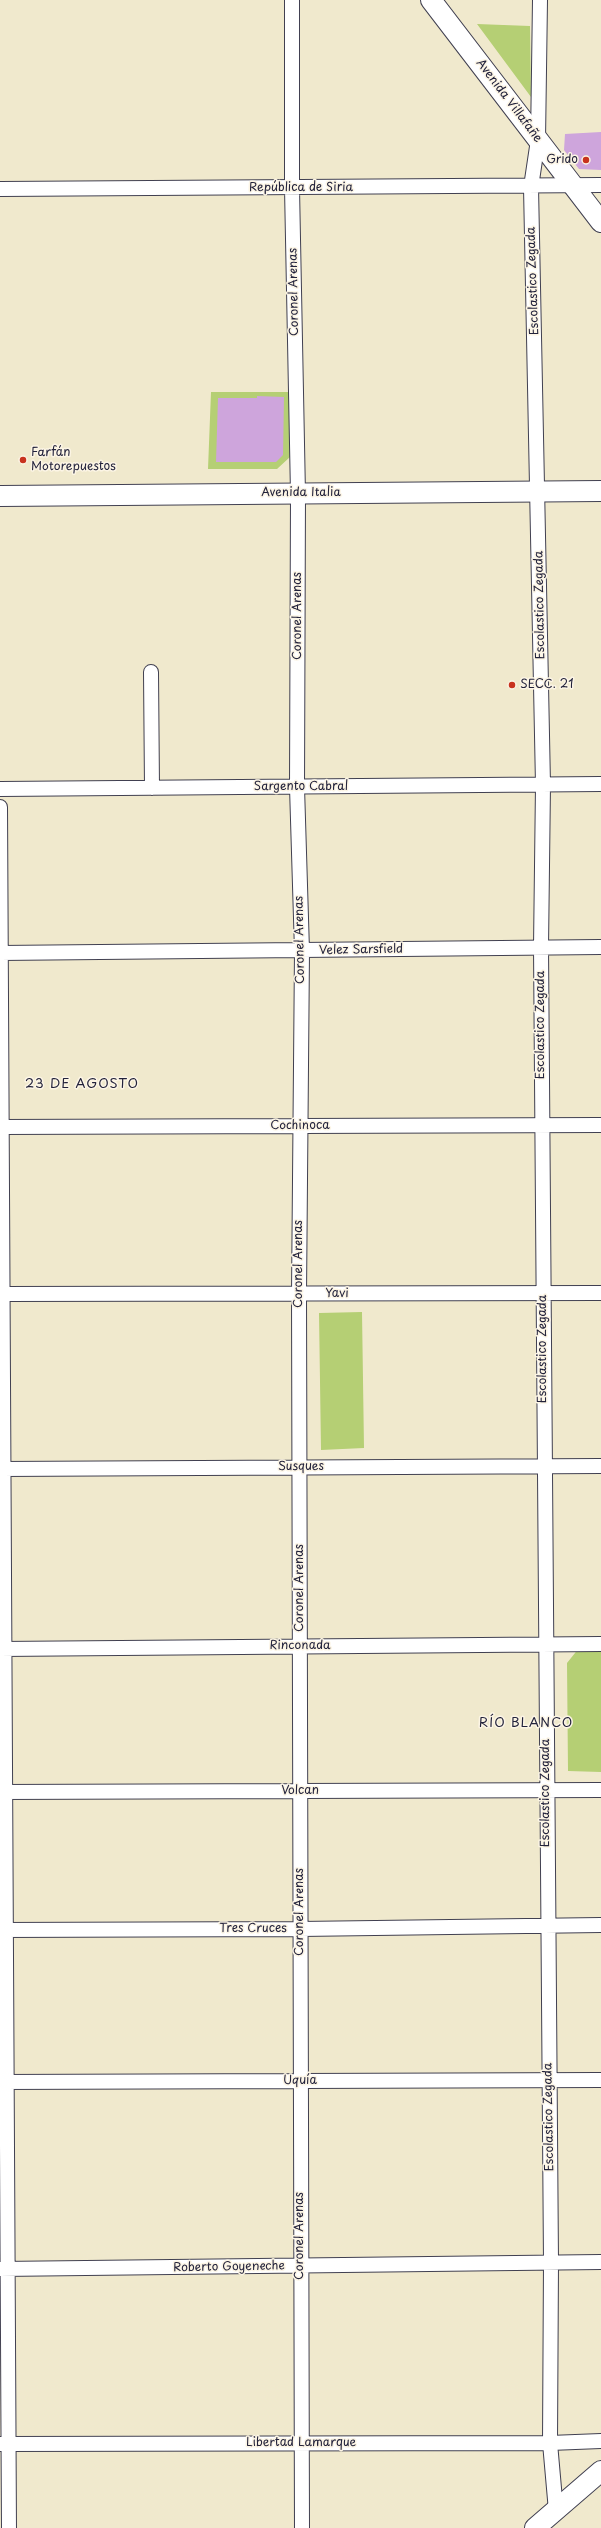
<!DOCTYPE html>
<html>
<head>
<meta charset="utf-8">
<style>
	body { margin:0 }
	canvas { display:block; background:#f0e9cd }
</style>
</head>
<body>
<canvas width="601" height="2528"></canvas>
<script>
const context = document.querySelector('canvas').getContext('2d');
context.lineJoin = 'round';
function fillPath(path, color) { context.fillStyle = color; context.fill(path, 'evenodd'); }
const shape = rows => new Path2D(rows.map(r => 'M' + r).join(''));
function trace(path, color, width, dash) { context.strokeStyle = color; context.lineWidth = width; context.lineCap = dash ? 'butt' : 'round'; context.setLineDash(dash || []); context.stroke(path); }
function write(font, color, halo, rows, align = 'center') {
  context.font = font + ' "Playpen Sans",sans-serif'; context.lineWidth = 3; context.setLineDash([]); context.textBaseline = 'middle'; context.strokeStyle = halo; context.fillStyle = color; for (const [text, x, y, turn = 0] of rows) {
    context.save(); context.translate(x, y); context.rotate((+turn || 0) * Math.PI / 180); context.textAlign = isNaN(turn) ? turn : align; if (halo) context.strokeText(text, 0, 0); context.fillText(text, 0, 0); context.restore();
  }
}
const green = shape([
	[477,24,530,26,531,97],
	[211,392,290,392,290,457,277,469,208,469],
	[362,1312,364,1448,321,1450,319,1313],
	[579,1648,601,1649,601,1772,568,1771,567,1663]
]);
const building = shape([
	[601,132,601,170,579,169,564,150,565,134],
	[257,396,284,397,283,455,276,462,216,462,218,398,257,398]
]);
const street = shape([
	[292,0,292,188,298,494,297,787,302,951,299,1294,302,2528],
	[540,0,538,140,531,187,543,785,541,947,551,2262,550,2443,556,2511],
	[0,189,601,185],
	[151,672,152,788],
	[0,789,601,784],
	[0,807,9,2528],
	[0,953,601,947],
	[0,1127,601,1125],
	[0,1294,601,1293],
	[0,1469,601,1466],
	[0,1649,601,1644],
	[0,1792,601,1790],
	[0,1930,300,1929,601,1925],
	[0,2082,601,2080],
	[0,2269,601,2262],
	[0,2444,550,2443,601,2441]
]);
const secondary = shape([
	[431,0,601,222],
	[0,496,601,491],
	[535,2528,601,2471]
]);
const markers = [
	[586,160,4,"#c8321e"],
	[23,460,4,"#c8321e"],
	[512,685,4,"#c8321e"]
];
const streetNames = [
	["Avenida Villafañe",509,101,53],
	["República de Siria",301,188],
	["Escolastico Zegada",533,281,-92],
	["Coronel Arenas",294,292,-91],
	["Avenida Italia",301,493],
	["Escolastico Zegada",540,605,-91],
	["Coronel Arenas",298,616,-90],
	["Sargento Cabral",301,787],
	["Coronel Arenas",300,940,-91],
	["Velez Sarsfield",361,950,-1],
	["Escolastico Zegada",541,1025,-90],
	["Cochinoca",300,1126],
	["Coronel Arenas",299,1264,-90],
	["Yavi",337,1294],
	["Escolastico Zegada",543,1349,-90],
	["Susques",301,1467],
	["Coronel Arenas",300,1588,-90],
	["Rinconada",300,1646],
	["Volcan",300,1791],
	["Escolastico Zegada",546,1793,-90],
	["Coronel Arenas",300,1912,-90],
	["Tres Cruces",253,1929],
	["Uquía",300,2081],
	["Escolastico Zegada",549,2117,-91],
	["Coronel Arenas",300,2236,-90],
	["Roberto Goyeneche",229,2267,-1],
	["Libertad Lamarque",301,2443]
];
const poiNames = [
	["Grido",578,160,"right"],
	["Farfán",31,453],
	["Motorepuestos",31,467],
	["SECC. 21",520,685]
];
const neighbourhoodNames = [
	["23 DE AGOSTO",82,1084],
	["RÍO BLANCO",526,1723]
];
fillPath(green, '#b5cf74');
fillPath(building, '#cea5dc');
trace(street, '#414051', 16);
trace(secondary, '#414051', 22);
trace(street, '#fff', 14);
trace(secondary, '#fff', 20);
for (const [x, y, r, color] of markers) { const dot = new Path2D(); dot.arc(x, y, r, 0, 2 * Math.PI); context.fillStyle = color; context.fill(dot); trace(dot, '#fcf5e5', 1.5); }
write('12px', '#22223b', '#fcf5e5', streetNames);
write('12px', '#22223b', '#fcf5e5', poiNames, 'left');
context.letterSpacing = '1px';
write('13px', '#22223b', '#fcf5e5', neighbourhoodNames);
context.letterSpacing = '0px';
</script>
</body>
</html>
